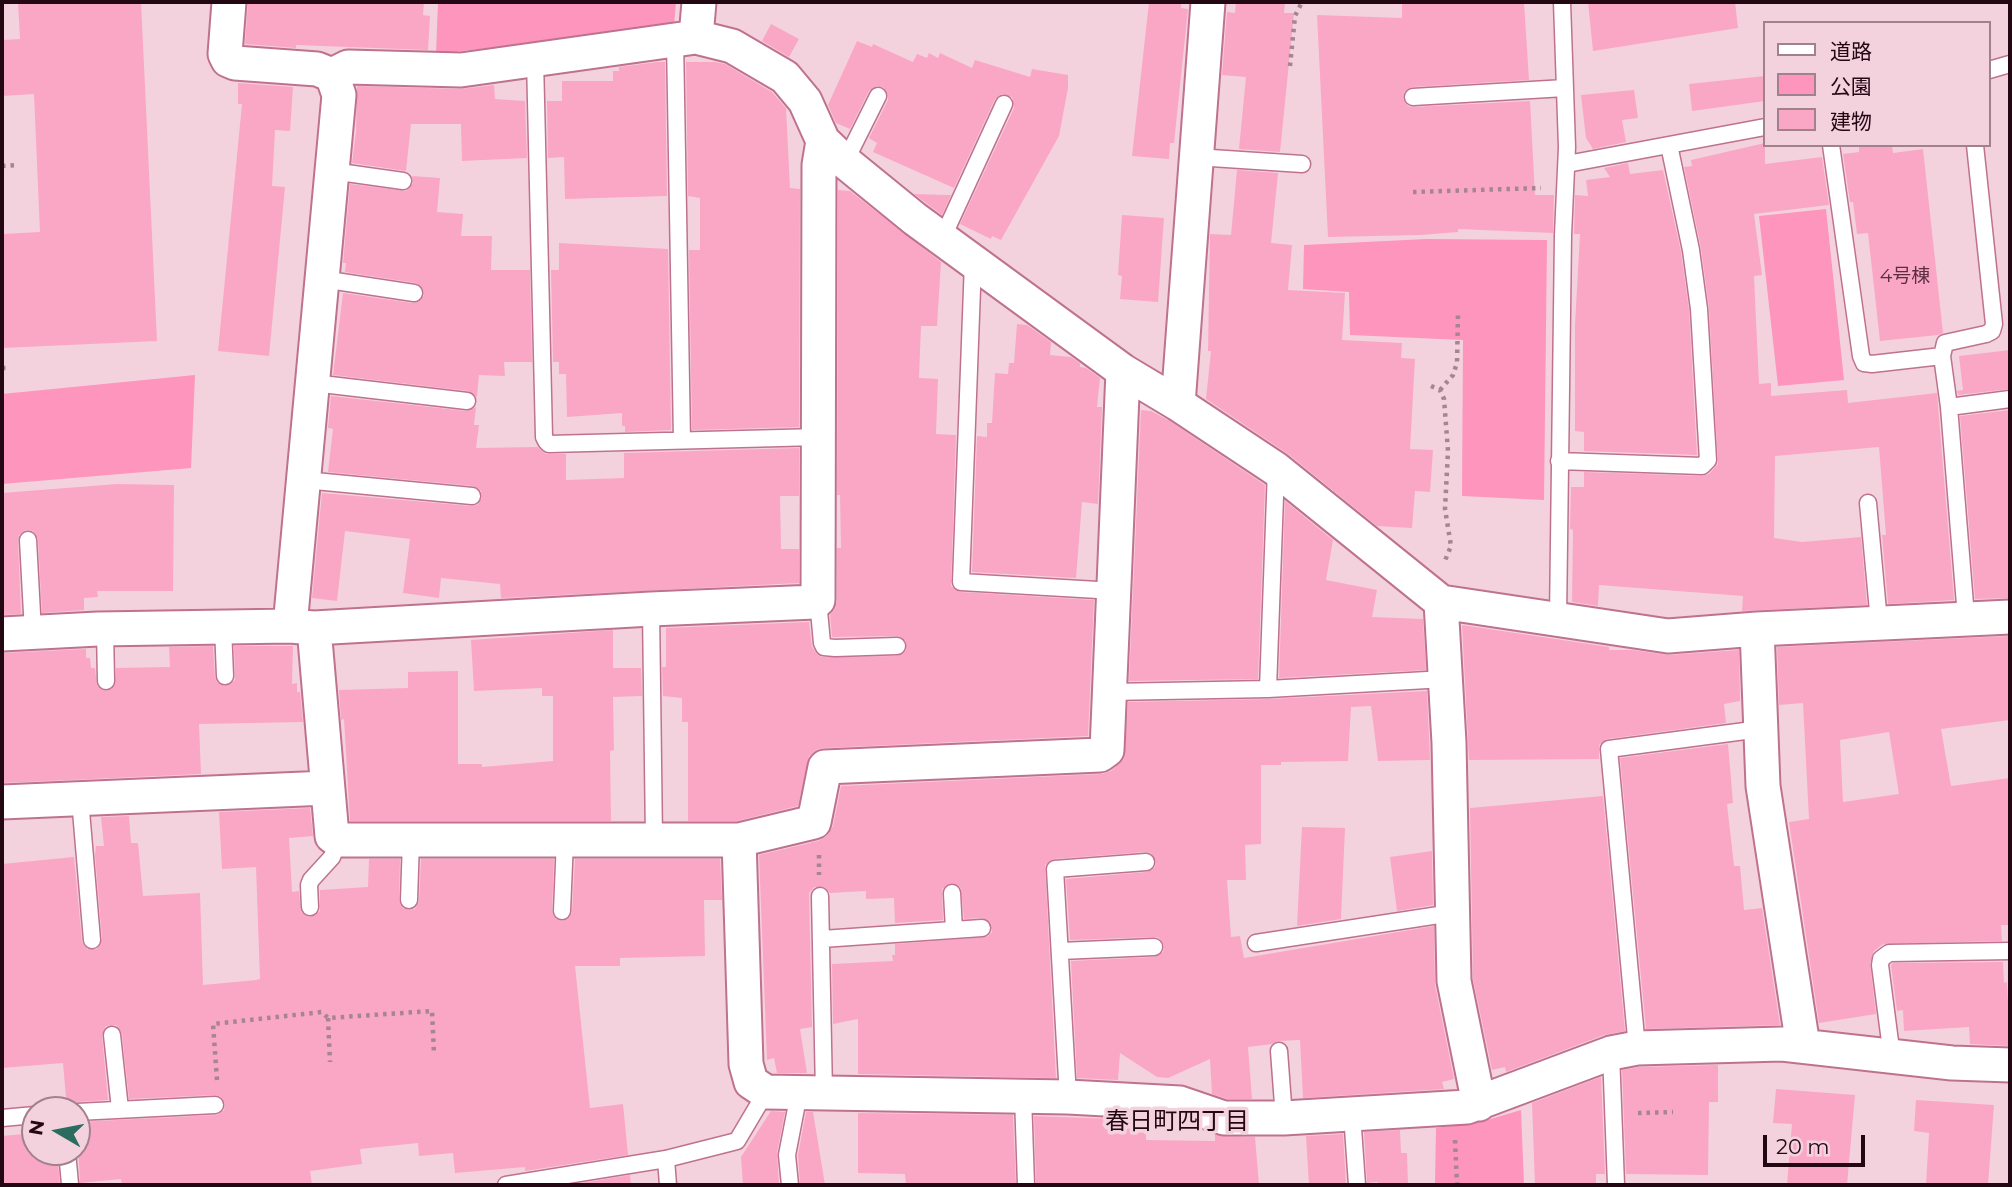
<!DOCTYPE html>
<html>
<head>
<meta charset="utf-8">
<style>
	body { margin:0 }
	#map { position:relative; width:2012px; height:1187px; overflow:hidden; background:#f4d2dd; font-family:Montserrat,"Noto Sans JP",sans-serif }
	canvas { display:block }
	.frame { position:absolute; inset:0; border:4px solid #230713; pointer-events:none }
	.legend { position:absolute; left:1763px; top:21px; width:228px; height:126px; box-sizing:border-box; background:#f4d2dd; border:2px solid #a0818c; margin:0; padding:9px 12px; list-style:none; font-size:21px; color:#230713 }
	.legend li { display:flex; align-items:center; gap:14px; height:35px }
	.legend b { width:35px; border:2px solid #a0818c }
	.north { position:absolute; left:21px; top:1096px; width:70px; height:70px; box-sizing:border-box; background:#f4d2dd; border:2px solid #a0818c; border-radius:50%; rotate:280deg; font-size:19px; font-weight:700; line-height:28px; text-align:center; color:#230713 }
	.north::after { content:''; display:block; margin:auto; width:24px; height:32px; background:#2a6d5e; clip-path:polygon(50% 0,100% 100%,50% 72%,0 100%) }
	.scale { position:absolute; left:1763px; top:1135px; width:102px; height:32px; box-sizing:border-box; border:4px solid #230713; border-top:0; padding-left:9px; font-size:21px; line-height:24px; white-space:nowrap; color:#230713; -webkit-text-stroke:5px #f4d2dd; paint-order:stroke }
</style>
</head>
<body>
<div id="map">
<canvas width="2012" height="1187"></canvas>
<div class="frame"></div>
<ul class="legend">
<li><b style="height:9px;background:#fff"></b>道路</li>
<li><b style="height:19px;background:#fd95bd"></b>公園</li>
<li><b style="height:19px;background:#faa7c5"></b>建物</li>
</ul>
<div class="north">N</div>
<div class="scale">20 m</div>
</div>
<script>
const context = document.querySelector('canvas').getContext('2d');
context.lineJoin = 'round';
function fillPath(path, color) { context.fillStyle = color; context.fill(path, 'evenodd'); }
const shape = rows => new Path2D(rows.map(r => 'M' + r).join(''));
function trace(path, color, width, dash) { context.strokeStyle = color; context.lineWidth = width; context.lineCap = dash ? 'butt' : 'round'; context.setLineDash(dash || []); context.stroke(path); }
function write(font, color, halo, rows, align = 'center') {
  context.font = font + ' Montserrat,"Noto Sans JP",sans-serif'; context.lineWidth = 7; context.setLineDash([]); context.textBaseline = 'middle'; context.strokeStyle = halo; context.fillStyle = color; for (const [text, x, y, turn = 0] of rows) {
    context.save(); context.translate(x, y); context.rotate((+turn || 0) * Math.PI / 180); context.textAlign = isNaN(turn) ? turn : align; if (halo) context.strokeText(text, 0, 0); context.fillText(text, 0, 0); context.restore();
  }
}
const green = shape([
	[438,2,676,2,674,26,436,54],
	[1826,209,1844,380,1778,386,1759,216],
	[1426,239,1547,240,1544,500,1462,496,1463,340,1350,335,1349,292,1303,289,1304,245],
	[195,375,191,468,2,484,2,394],
	[1521,1110,1524,1185,1435,1185,1436,1128,1484,1121]
]);
const building = shape([
	[18,2,141,2,157,341,2,348,2,234,40,232,34,94,2,96,2,40,20,39],
	[248,2,424,2,423,15,430,16,428,50,296,45,296,48,245,44],
	[1149,2,1181,2,1181,8,1188,9,1174,143,1170,143,1169,159,1132,156],
	[1236,2,1285,2,1284,13,1294,13,1280,152,1239,149,1246,77,1222,75,1227,12,1235,13],
	[1402,2,1524,2,1529,80,1412,87,1404,92,1403,98,1408,106,1414,107,1530,101,1535,195,1554,195,1553,233,1458,229,1458,232,1421,235,1328,237,1317,15,1402,18],
	[1588,2,1735,2,1738,28,1593,51],
	[771,24,799,39,789,57,762,41],
	[857,41,872,47,873,44,913,62,917,54,927,58,929,53,938,58,940,53,972,68,975,60,1030,77,1032,69,1068,75,1068,88,1059,136,1001,240,992,236,991,239,960,224,1014,108,1012,97,1002,94,995,99,954,188,873,152,877,143,869,138,888,100,888,95,883,87,877,86,869,91,850,129,836,123,828,105],
	[658,62,665,62,667,196,565,199,564,157,548,158,547,101,562,101,562,81,613,81,613,71,619,71,619,67],
	[686,62,715,62,725,64,772,92,786,108,790,188,800,189,799,427,692,430,689,250,700,250,700,198,688,196],
	[1765,76,1765,101,1692,111,1689,84],
	[238,83,293,87,290,131,275,130,272,186,285,187,269,356,218,351,242,104,238,104],
	[494,85,495,99,525,101,527,158,462,161,461,124,411,124,406,171,352,163,356,132,357,86,460,89],
	[1634,90,1638,118,1622,120,1626,142,1593,149,1586,138,1581,95],
	[1765,143,1765,164,1822,157,1829,205,1754,214,1762,275,1754,276,1759,384,1771,383,1771,396,1847,390,1848,403,1937,393,1954,600,1888,604,1882,535,1886,535,1879,447,1775,456,1774,538,1802,542,1861,537,1867,605,1742,611,1743,596,1599,585,1598,606,1572,602,1573,530,1570,529,1571,487,1584,487,1584,472,1702,476,1709,474,1718,464,1709,308,1701,248,1684,167,1692,166,1691,160],
	[1859,145,1892,145,1893,153,1923,149,1943,333,1938,335,1880,341,1868,233,1857,234,1853,202,1850,202,1843,154,1859,152],
	[1628,163,1630,174,1663,170,1681,252,1689,310,1697,455,1584,451,1584,432,1575,431,1575,325,1580,234,1574,234,1575,195,1588,196,1586,180,1610,177,1604,168],
	[1237,170,1278,173,1271,243,1292,245,1288,290,1345,293,1342,340,1402,343,1401,358,1415,359,1410,449,1433,450,1430,492,1415,491,1412,528,1377,526,1288,454,1206,399,1211,351,1208,351,1210,234,1231,235],
	[412,176,440,178,437,212,463,214,461,236,492,236,491,270,530,270,532,362,504,362,505,376,479,375,477,397,468,391,333,375,343,293,412,303,418,302,424,295,423,289,416,283,345,272,346,263,343,263,350,184,406,191,413,183],
	[838,190,850,191,941,262,937,326,921,326,919,378,938,379,936,434,956,435,951,586,960,592,1094,600,1088,736,824,748,816,750,809,756,798,806,737,821,688,821,688,722,682,722,682,698,663,696,662,667,666,667,666,628,809,622,812,647,818,655,822,657,897,656,906,650,906,641,897,636,832,637,830,615,835,609,837,601,837,548,841,548,840,495,837,495],
	[914,194,947,195,951,195,942,215],
	[1122,215,1164,218,1158,302,1120,299,1122,276,1118,275],
	[559,243,668,249,671,430,625,432,625,426,622,426,622,413,567,417,566,374,559,374,559,362,553,362,551,270,559,270],
	[1017,324,1027,325,1051,342,1050,355,1071,357,1080,363,1080,367,1086,368,1100,378,1097,407,1102,407,1098,504,1082,502,1076,578,972,572,977,436,987,437,987,423,992,423,995,373,1008,374,1009,363,1014,363],
	[2010,350,2010,389,1958,395,1957,391,1963,390,1959,356],
	[331,396,466,411,476,407,474,425,479,425,476,448,538,447,546,454,566,454,566,480,624,478,624,453,799,448,799,496,780,496,781,549,799,549,799,583,501,598,500,584,441,578,439,598,403,593,410,539,345,531,337,601,312,598,322,493,471,506,477,505,482,498,481,491,473,486,328,472,333,429,328,428],
	[1141,410,1151,411,1168,420,1265,485,1258,679,1129,681],
	[2010,410,2010,598,1975,599,1960,416],
	[117,484,174,485,173,591,97,591,98,597,84,598,84,610,42,613,38,539,33,531,27,530,19,535,18,541,21,614,2,615,2,493],
	[1285,501,1333,540,1326,580,1377,590,1372,617,1423,619,1426,670,1279,678],
	[1462,625,1609,647,1609,650,1632,650,1669,655,1739,650,1740,701,1724,704,1726,723,1607,739,1599,745,1599,759,1469,760],
	[613,630,613,668,641,668,642,696,613,697,614,750,610,751,611,821,350,821,344,719,341,720,339,690,408,688,408,672,458,671,458,764,482,764,482,767,553,761,553,696,542,696,542,688,474,691,471,640],
	[2010,636,2010,720,1941,729,1951,786,2010,778,2010,925,2001,925,2002,941,1883,944,1874,951,1870,963,1876,1014,1819,1023,1789,822,1809,819,1803,703,1779,705,1777,647],
	[1889,732,1899,794,1843,802,1840,740],
	[213,646,215,677,217,682,225,686,235,680,234,646,293,646,292,684,297,683,297,692,300,692,303,722,199,724,201,774,2,783,2,653,86,649,86,658,90,658,91,668,95,668,97,686,107,691,115,685,116,668,170,667,169,647],
	[1427,691,1430,760,1378,761,1371,706,1351,707,1348,761,1281,762,1281,765,1261,765,1261,844,1245,845,1246,880,1227,880,1231,937,1240,936,1244,958,1434,926,1435,985,1454,1079,1442,1082,1444,1089,1303,1098,1300,1040,1278,1041,1272,1044,1248,1047,1252,1099,1227,1099,1212,1094,1210,1059,1168,1078,1157,1077,1120,1053,1118,1080,1077,1078,1071,961,1154,957,1163,952,1164,946,1159,938,1154,937,1070,940,1066,879,1147,872,1155,867,1156,861,1151,853,1145,852,1054,859,1045,865,1056,1078,858,1074,858,1019,833,1024,832,964,893,961,892,955,895,955,895,944,987,937,992,932,991,923,982,918,964,919,961,888,952,883,942,889,943,920,895,923,894,898,866,899,866,891,830,893,824,887,814,887,809,893,812,1027,800,1029,807,1073,777,1073,774,1058,767,1060,759,855,818,841,827,836,833,826,841,786,1102,774,1111,771,1124,759,1128,702,1269,699],
	[1728,744,1733,803,1727,804,1734,866,1740,866,1744,910,1762,908,1780,1025,1646,1029,1620,758],
	[1603,796,1625,1031,1604,1035,1506,1072,1505,1067,1492,1070,1473,979,1470,808],
	[310,808,313,836,289,838,292,892,299,891,301,912,310,917,320,911,320,890,368,887,369,859,400,859,399,900,403,908,409,910,415,909,419,901,421,859,554,859,552,911,556,919,562,921,570,917,572,912,575,859,720,859,722,900,704,900,705,956,620,958,620,966,575,966,590,1108,623,1104,628,1155,525,1171,525,1167,455,1173,453,1153,419,1156,418,1143,360,1149,362,1164,310,1171,312,1185,122,1185,121,1179,80,1183,77,1122,216,1115,224,1110,225,1104,220,1096,214,1095,129,1099,122,1034,116,1025,106,1026,102,1035,108,1100,76,1102,67,1109,63,1063,2,1068,2,864,74,857,82,942,87,949,97,949,102,939,95,855,96,846,104,846,101,817,129,816,131,843,138,843,143,896,200,893,203,985,256,980,260,979,256,867,222,869,219,812],
	[1302,827,1345,828,1341,919,1297,926],
	[1432,851,1433,905,1397,911,1390,857],
	[2003,962,2004,983,2007,982,2010,1046,1970,1044,1969,1027,1904,1031,1903,1010,1897,1011,1891,965,1893,963],
	[1718,1065,1718,1102,1709,1102,1708,1175,1626,1174,1622,1070,1639,1067],
	[1601,1077,1605,1174,1596,1174,1596,1185,1535,1185,1532,1103],
	[1776,1089,1855,1095,1847,1185,1787,1185,1792,1124,1773,1123],
	[1916,1100,1994,1105,1988,1185,1926,1185,1929,1133,1914,1131],
	[771,1111,785,1112,777,1153,779,1185,743,1185,741,1157],
	[806,1112,813,1112,825,1185,800,1185,798,1155],
	[858,1113,1013,1115,1016,1185,906,1185,905,1174,858,1173],
	[1034,1116,1116,1119,1116,1126,1146,1126,1146,1140,1215,1141,1215,1135,1255,1137,1259,1185,1036,1183],
	[1400,1130,1401,1153,1407,1153,1408,1185,1378,1185,1378,1182,1367,1183,1364,1132],
	[35,1133,35,1152,57,1152,60,1185,2,1185,2,1136],
	[1343,1134,1346,1184,1309,1185,1306,1136],
	[630,1175,631,1185,570,1185]
]);
const path = shape([
	[1290,66,1295,16,1302,2],
	[2,166,19,165],
	[1413,192,1541,188],
	[2,368,9,368],
	[1431,386,1440,390,1444,399,1448,451,1445,509,1451,546,1444,563],
	[1440,390,1453,375,1457,363,1458,313],
	[819,855,819,875],
	[328,1018,330,1062],
	[217,1080,213,1024,322,1012,328,1018,432,1011,434,1054],
	[1638,1113,1673,1112],
	[1455,1140,1457,1185]
]);
const lane = shape([
	[675,40,682,440],
	[535,59,544,437,546,441,549,444,819,437],
	[1989,70,2010,64],
	[1413,97,1565,88],
	[1831,145,1861,356,1864,363,1872,364,1942,356,1949,407,1966,617],
	[1196,157,1302,164],
	[845,162,878,96],
	[1567,164,1765,127],
	[332,171,403,181],
	[942,239,1004,104],
	[973,262,961,582,1115,591],
	[322,279,414,293],
	[1942,356,1945,343,1986,334,1992,331,1994,324,1975,145],
	[313,383,467,401],
	[1949,407,2010,399],
	[1559,461,1702,466,1708,460,1699,309,1691,250,1669,145],
	[304,480,472,496],
	[1868,503,1879,622],
	[28,540,33,632],
	[818,600,822,643,824,647,835,648,897,646],
	[651,609,654,840],
	[1558,619,1563,235,1567,147,1562,2],
	[223,627,225,676],
	[105,629,106,681],
	[1268,689,1276,469],
	[1110,692,1268,689,1445,679],
	[80,799,92,940],
	[952,893,954,930],
	[820,896,824,1093],
	[409,900,411,840],
	[310,907,309,885,311,880,332,857,338,840],
	[562,911,565,840],
	[822,939,982,928],
	[1256,943,1452,913],
	[1060,951,1154,947],
	[112,1035,120,1109],
	[1637,1048,1609,749,1760,729],
	[1279,1051,1284,1118],
	[1611,1053,1616,1185],
	[1892,1057,1880,965,1881,959,1889,953,2010,951],
	[1023,1096,1026,1185],
	[1068,1097,1055,869,1146,862],
	[77,1112,215,1105],
	[1352,1114,1357,1185],
	[2,1118,35,1115],
	[67,1152,70,1184],
	[666,1159,668,1185],
	[506,1185,666,1159,737,1141,766,1092],
	[790,1185,787,1155,799,1093]
]);
const street = shape([
	[229,2,225,54,228,60,235,63,317,69,332,75,339,95,290,626],
	[699,2,696,37,732,46,785,77,805,101,823,141,845,162,915,219,1123,371,1178,404,1276,469,1441,602,1668,636,1757,629,2010,617],
	[332,75,348,67,461,70,696,37],
	[1178,404,1208,2],
	[1441,602,1449,743,1454,981,1479,1104],
	[314,628,332,836,338,840,739,840,814,822,825,767,1100,755,1107,750,1123,371],
	[1757,629,1763,786,1803,1046],
	[2,634,98,629,290,626,314,628,651,609,815,602,818,600,819,165,823,141],
	[2,802,327,788],
	[739,840,746,1064,751,1082,766,1092,1068,1097,1180,1103,1224,1118,1284,1118,1467,1107,1611,1053,1637,1048,1782,1044,1952,1063,2010,1065]
]);
const numberNames = [
	["4号棟",1905,276]
];
const neighbourhoodNames = [
	["春日町四丁目",1177,1122]
];
fillPath(green, '#fd95bd');
fillPath(building, '#faa7c5');
trace(lane, '#bf728f', 19);
trace(street, '#bf728f', 37);
trace(path, '#a58590', 4.5, [3.5, 5]);
trace(lane, '#fff', 16);
trace(street, '#fff', 33);
write('19px', '#592f40', null, numberNames);
write('24px', '#230713', '#f4d2dd', neighbourhoodNames);
</script>
</body>
</html>
